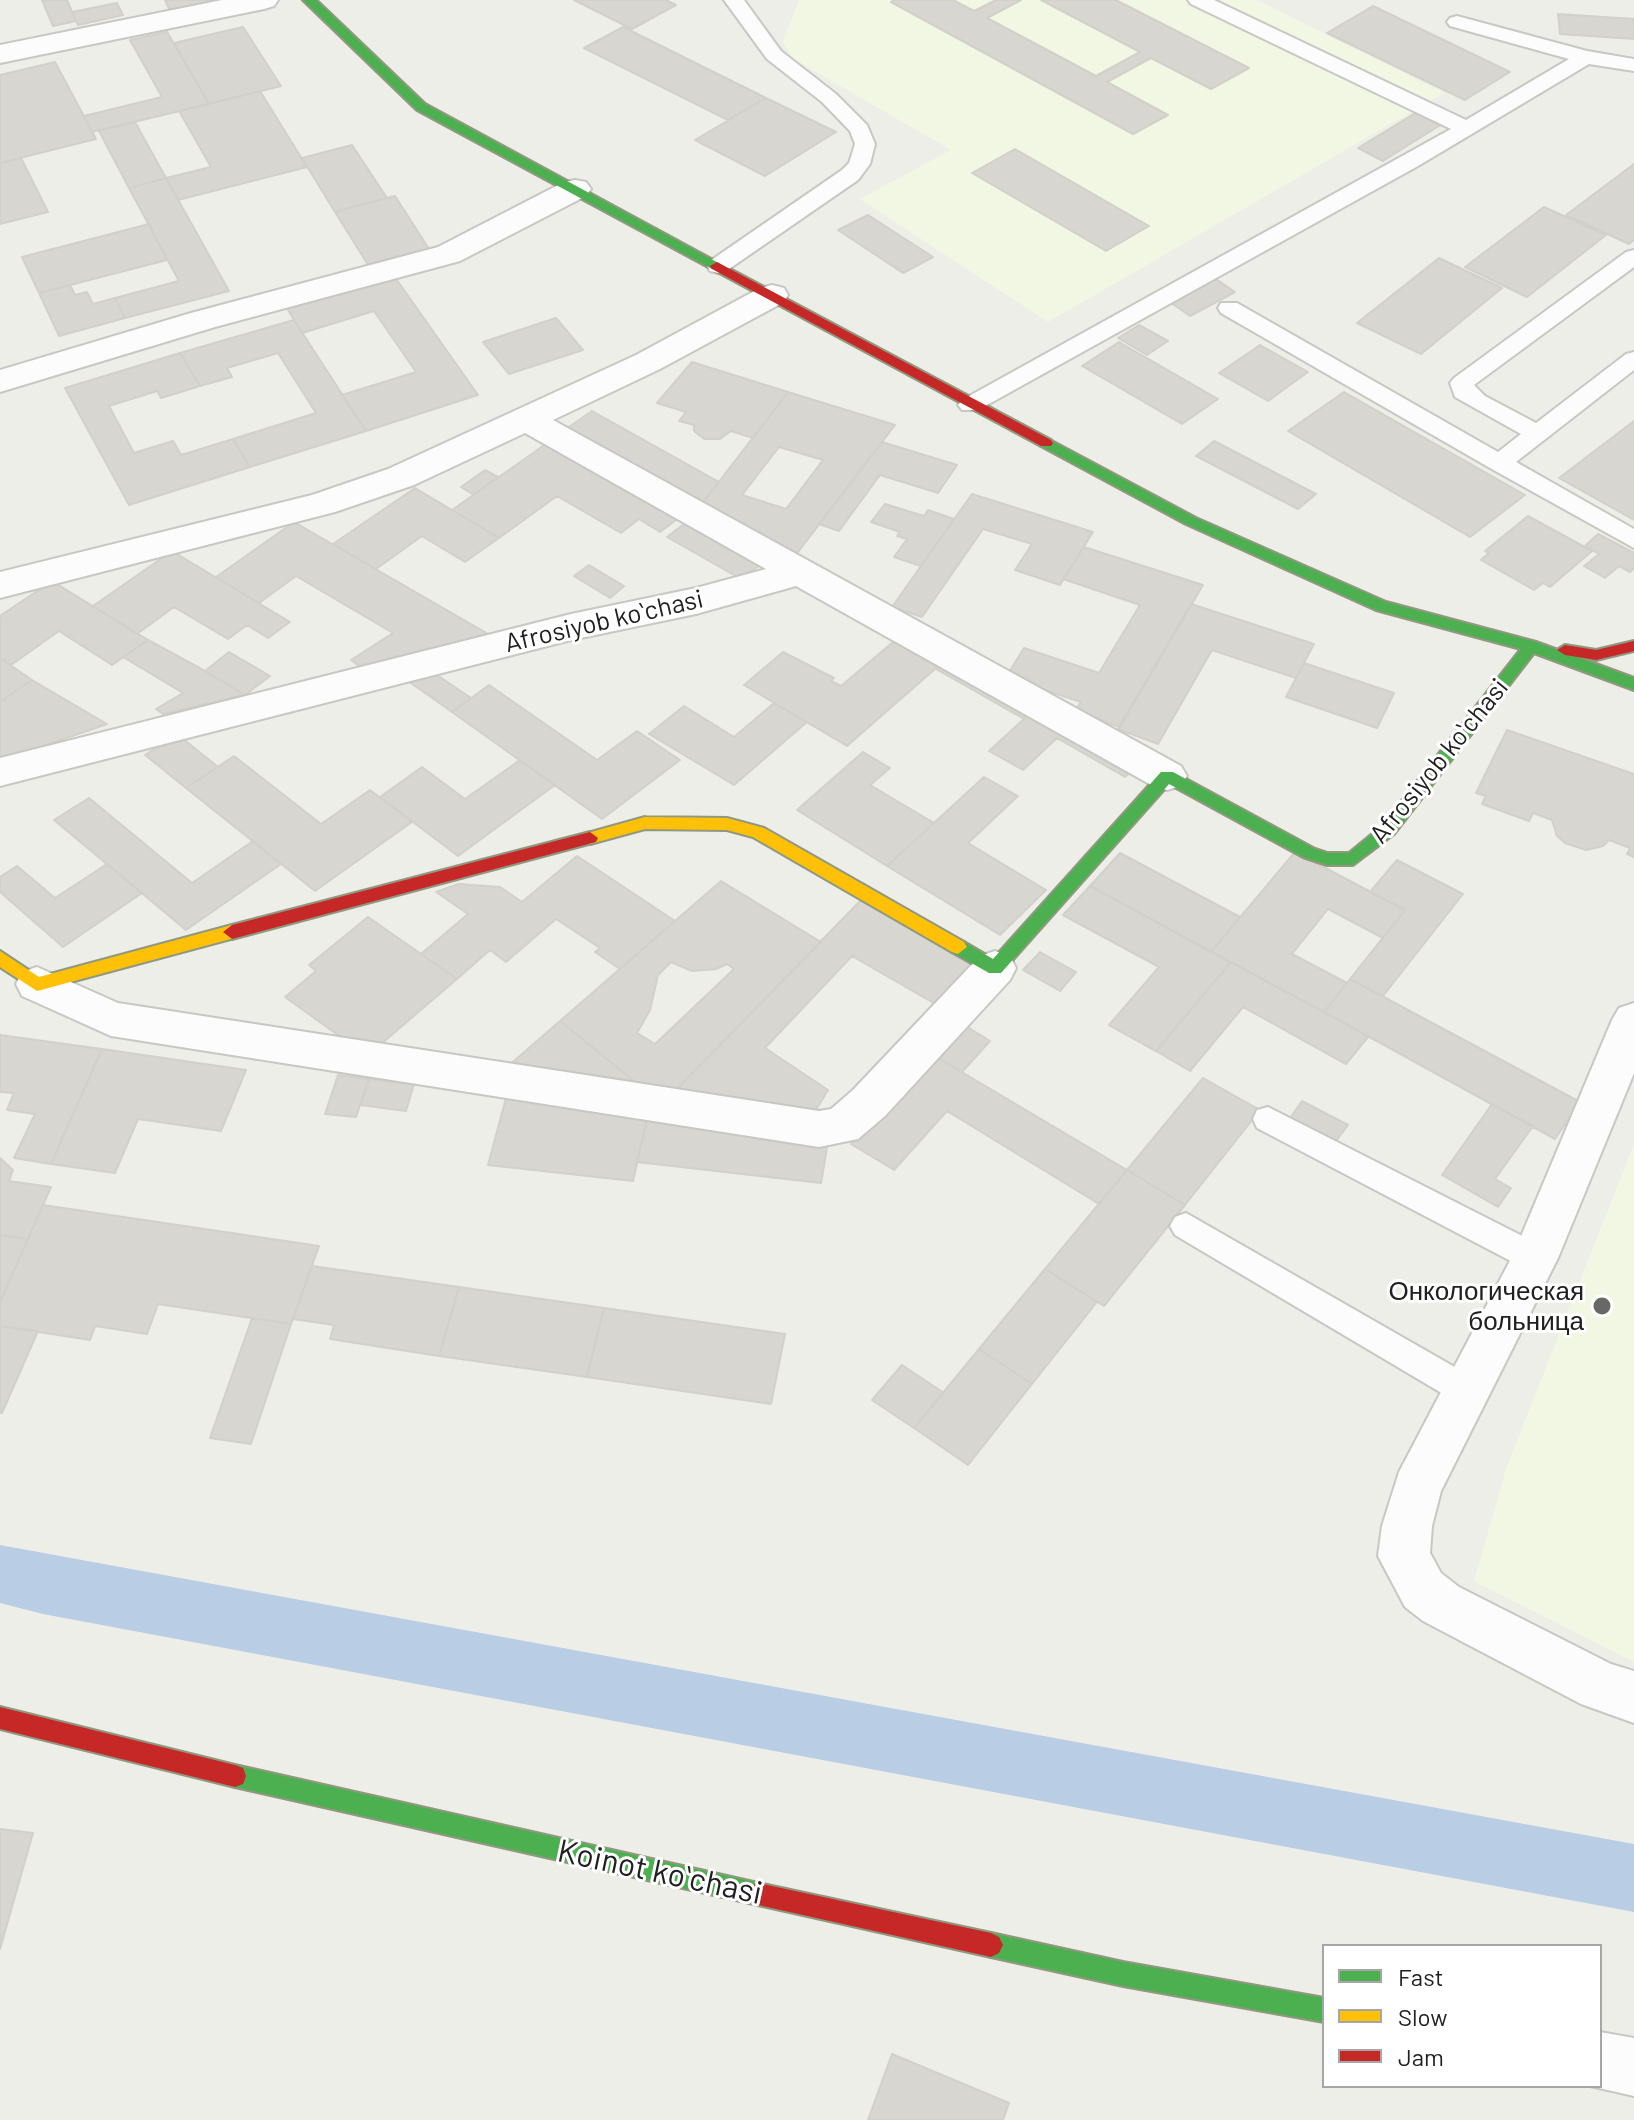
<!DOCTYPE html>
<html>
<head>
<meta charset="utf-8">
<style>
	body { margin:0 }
	#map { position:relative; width:1634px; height:2120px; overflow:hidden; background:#eeeee8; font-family:Barlow,sans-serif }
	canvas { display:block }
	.legend { position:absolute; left:1322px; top:1944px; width:280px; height:144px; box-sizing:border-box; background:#fff; border:2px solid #a6a6a6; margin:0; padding:10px 14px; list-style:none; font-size:24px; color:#202020 }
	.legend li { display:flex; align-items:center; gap:16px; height:40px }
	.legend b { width:40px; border:2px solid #a6a6a6 }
</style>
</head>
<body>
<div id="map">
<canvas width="1634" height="2120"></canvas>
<ul class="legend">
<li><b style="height:10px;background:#4caf50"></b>Fast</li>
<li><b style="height:10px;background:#ffc107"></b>Slow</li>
<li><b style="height:10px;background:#c62828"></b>Jam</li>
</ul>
</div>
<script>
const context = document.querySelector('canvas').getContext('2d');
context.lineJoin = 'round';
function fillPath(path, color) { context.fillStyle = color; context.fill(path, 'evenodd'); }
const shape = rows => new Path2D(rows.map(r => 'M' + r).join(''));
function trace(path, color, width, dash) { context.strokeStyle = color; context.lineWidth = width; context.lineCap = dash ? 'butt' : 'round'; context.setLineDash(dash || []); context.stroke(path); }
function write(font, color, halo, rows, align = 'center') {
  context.font = font + ' Barlow,sans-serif'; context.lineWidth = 6; context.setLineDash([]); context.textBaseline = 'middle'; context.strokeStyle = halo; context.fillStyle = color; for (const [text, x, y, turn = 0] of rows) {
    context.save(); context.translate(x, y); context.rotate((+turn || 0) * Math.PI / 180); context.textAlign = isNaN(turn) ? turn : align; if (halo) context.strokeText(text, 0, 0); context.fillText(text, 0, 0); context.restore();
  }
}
const education = shape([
	[799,0,1257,0,1444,93,1048,322,860,199,951,150,792,58,783,42],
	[1634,1144,1634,1662,1474,1581,1506,1469]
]);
const canal = shape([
	[0,1545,1634,1844,1634,1912,43,1614,0,1603,0,1545]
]);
const building = shape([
	[42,0,67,0,76,21,53,26,42,0],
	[165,0,225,0,170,11,165,0],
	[574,0,666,0,676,5,632,29,574,0],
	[895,0,953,0,974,11,996,0,1021,0,987,18,1096,76,1140,52,1041,0,1116,0,1249,68,1211,89,1151,58,1107,82,1168,115,1133,134,891,2,895,0],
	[117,3,123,15,78,25,72,12,117,3],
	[1373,6,1510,72,1465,100,1327,33,1373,6],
	[1558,14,1634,19,1634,39,1560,34,1558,14],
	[243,27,281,86,209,104,174,43,243,27],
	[623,27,766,98,728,120,584,48,623,27],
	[167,32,209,104,92,132,84,116,162,97,130,40,167,32],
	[55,62,96,139,0,163,0,75,55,62],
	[260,91,307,167,178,200,166,178,211,167,179,111,260,91],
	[766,98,836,132,765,176,695,140,766,98],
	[1417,112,1442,124,1383,161,1358,148,1417,112],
	[135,122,166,178,129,188,99,131,135,122],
	[352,145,387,198,335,212,302,158,352,145],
	[1015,149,1149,226,1106,251,972,173,1015,149],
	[21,158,48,212,0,224,0,163,21,158],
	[1634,164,1634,240,1629,244,1566,215,1634,164],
	[166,178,229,291,125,318,115,298,179,281,129,188,166,178],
	[395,196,431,252,370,268,335,212,395,196],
	[1544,207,1606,235,1527,297,1465,267,1544,207],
	[868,215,933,257,903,273,838,230,868,215],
	[149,224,167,260,39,293,22,257,149,224],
	[1439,258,1502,288,1421,354,1357,323,1439,258],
	[392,273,478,395,366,431,342,395,416,372,374,311,302,333,285,305,392,273],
	[1213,277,1235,292,1190,316,1167,300,1213,277],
	[70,285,75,295,87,292,93,304,115,298,125,318,59,336,39,293,70,285],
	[556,318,583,350,509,374,483,342,556,318],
	[294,320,366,431,250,467,233,439,316,413,278,353,227,368,232,377,200,386,180,353,294,320],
	[1139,325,1168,341,1147,355,1118,338,1139,325],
	[1119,342,1218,399,1182,424,1082,366,1119,342],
	[1260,345,1308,372,1268,401,1219,373,1260,345],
	[180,353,200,386,161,398,157,391,109,406,134,453,173,441,181,455,233,439,250,467,129,505,65,388,180,353],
	[692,362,788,392,753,438,731,431,720,439,704,439,694,431,694,425,679,421,686,412,657,403,692,362],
	[788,392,895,425,795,556,701,505,788,392],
	[779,447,823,460,786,509,742,495,779,447],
	[1344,392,1525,495,1470,537,1288,431,1344,392],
	[592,411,719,482,701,505,566,429,592,411],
	[1634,421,1634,520,1559,478,1634,421],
	[553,439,684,514,660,532,639,519,621,533,557,496,499,538,452,510,553,439],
	[1214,441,1316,494,1298,509,1196,456,1214,441],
	[882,442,957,465,938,493,880,475,839,531,819,524,882,442],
	[485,470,498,477,474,495,461,487,485,470],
	[415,488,499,538,465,562,422,536,376,569,333,544,415,488],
	[972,494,1093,532,1060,585,1015,570,1032,544,983,529,922,617,892,607,972,494],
	[885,504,924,516,928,510,954,519,921,566,894,557,907,539,897,536,900,532,871,522,885,504],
	[1528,516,1592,551,1550,587,1543,583,1534,590,1481,560,1489,553,1485,551,1528,516],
	[693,517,768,559,741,579,667,537,693,517],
	[294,522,490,635,368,672,351,660,393,633,296,576,259,603,216,577,294,522],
	[1598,534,1634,553,1634,568,1630,572,1619,566,1605,578,1584,566,1599,554,1585,546,1598,534],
	[1084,547,1203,585,1120,727,1075,711,1081,702,1006,677,1024,648,1099,673,1140,605,1063,579,1084,547],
	[172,551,290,622,268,638,247,625,228,639,174,607,137,634,93,606,172,551],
	[589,565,624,586,610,598,574,576,589,565],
	[52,581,148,640,112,665,59,631,11,665,0,658,0,616,52,581],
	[1191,604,1314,644,1296,678,1212,650,1158,744,1118,729,1191,604],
	[899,637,943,662,847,746,744,685,783,652,834,678,831,681,841,686,899,637],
	[148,640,205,671,245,695,163,714,156,709,183,693,123,657,148,640],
	[229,652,270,676,245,695,205,671,229,652],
	[949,657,1038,706,1024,719,936,669,949,657],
	[0,658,32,680,0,702,0,658],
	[1304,663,1394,693,1377,728,1286,697,1304,663],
	[437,675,471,698,452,712,408,681,437,675],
	[32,680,107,724,0,761,0,702,32,680],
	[489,685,597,760,637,731,680,760,602,819,452,712,489,685],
	[774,703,807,722,734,785,649,734,684,706,734,737,774,703],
	[1038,706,1139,763,1125,777,1057,738,1023,770,989,751,1038,706],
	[1507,730,1634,774,1634,857,1627,854,1630,848,1609,840,1603,846,1586,850,1565,843,1557,836,1552,820,1533,813,1529,821,1482,804,1486,796,1476,793,1507,730],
	[177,734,218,767,186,788,145,755,177,734],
	[863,752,890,768,870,785,934,823,887,866,797,810,863,752],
	[234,756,321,824,370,790,412,822,315,891,186,788,234,756],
	[520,760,555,785,458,856,380,797,422,767,465,799,520,760],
	[984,777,1018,796,968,843,1046,890,1000,935,887,866,984,777],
	[89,798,192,883,253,841,281,864,186,930,54,820,89,798],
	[1295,852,1405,910,1383,938,1328,909,1292,954,1347,983,1324,1012,1211,952,1295,852],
	[1120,853,1240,917,1211,952,1090,886,1120,853],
	[577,856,675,921,620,969,595,952,600,948,556,919,506,962,490,950,457,979,421,954,468,914,436,892,459,884,500,887,522,902,577,856],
	[1397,860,1463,894,1383,996,1350,979,1405,910,1370,892,1397,860],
	[107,864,142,893,63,947,0,892,0,877,17,866,55,898,107,864],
	[721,881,821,942,675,1091,639,1085,560,1021,721,881],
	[671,962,692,971,716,969,727,964,734,969,655,1044,637,1033,650,1010,658,975,671,962],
	[1090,886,1231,962,1156,1051,1109,1025,1159,967,1063,915,1090,886],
	[862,899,975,963,937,1005,852,956,765,1048,828,1090,813,1115,675,1091,862,899],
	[368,917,457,979,367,1056,285,997,316,971,309,965,368,917],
	[1040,952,1076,972,1060,991,1023,970,1040,952],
	[1231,962,1324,1012,1368,1037,1346,1064,1243,1007,1190,1071,1156,1051,1231,962],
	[1350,979,1580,1102,1555,1139,1324,1012,1350,979],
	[560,1021,639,1085,507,1067,560,1021],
	[961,1023,990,1041,962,1072,933,1055,961,1023],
	[0,1035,102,1049,51,1164,14,1158,35,1114,7,1110,14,1093,0,1092,0,1035],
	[102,1049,246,1070,221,1131,138,1119,115,1173,51,1164,102,1049],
	[933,1055,1127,1170,1099,1204,947,1111,894,1170,851,1144,933,1055],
	[338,1075,369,1079,356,1117,325,1114,338,1075],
	[1203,1078,1260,1110,1185,1205,1127,1170,1203,1078],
	[369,1079,414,1084,406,1111,360,1105,369,1079],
	[506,1098,648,1115,633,1181,488,1165,506,1098],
	[1302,1101,1348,1125,1333,1145,1288,1121,1302,1101],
	[1492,1104,1533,1126,1495,1179,1511,1188,1498,1207,1442,1175,1492,1104],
	[648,1115,829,1136,821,1183,637,1162,648,1115],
	[0,1158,13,1170,9,1181,51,1187,28,1239,0,1235,0,1158],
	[1127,1170,1185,1205,1104,1306,1045,1269,1127,1170],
	[43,1205,319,1246,291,1324,158,1304,147,1334,95,1326,90,1340,0,1326,0,1302,43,1205],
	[0,1235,28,1239,0,1302,0,1235],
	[312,1266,459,1287,439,1356,330,1339,334,1325,293,1319,312,1266],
	[1045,1269,1097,1302,1032,1384,979,1349,1045,1269],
	[459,1287,604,1308,587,1377,439,1356,459,1287],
	[604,1308,785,1334,771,1404,587,1377,604,1308],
	[252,1318,291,1324,251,1444,210,1438,252,1318],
	[0,1326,38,1331,2,1413,0,1413,0,1326],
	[979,1349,1032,1384,968,1465,914,1428,979,1349],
	[902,1365,944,1393,914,1428,872,1400,902,1365],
	[0,1829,33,1833,0,1949,0,1829],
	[892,2054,1009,2103,1003,2120,868,2120,892,2054]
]);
const lane = shape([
	[724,0,744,0,781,51,836,94,867,125,875,144,870,164,858,180,726,271,718,273,710,271,707,266,710,261,842,170,849,163,855,144,850,131,822,102,767,59,724,0],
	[1188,0,1214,0,1466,120,1569,59,1450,26,1447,22,1450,18,1457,16,1587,51,1634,59,1634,71,1589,64,1418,166,978,410,962,410,958,405,962,400,1451,129,1191,4,1188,0],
	[1634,250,1634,267,1474,385,1485,396,1536,423,1626,354,1634,352,1634,370,1516,462,1634,529,1634,548,1490,468,1221,313,1218,308,1221,303,1237,303,1498,452,1521,434,1455,397,1450,383,1454,378,1626,252,1634,250],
	[1268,1107,1546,1248,1551,1258,1546,1268,1535,1272,1524,1268,1257,1128,1253,1119,1257,1110,1268,1107],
	[1186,1213,1479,1381,1484,1391,1479,1401,1467,1406,1455,1401,1175,1235,1170,1226,1175,1217,1186,1213]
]);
const street = shape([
	[222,0,278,0,274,6,264,9,0,63,0,45,222,0],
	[575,180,586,182,591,189,586,196,460,261,215,327,0,392,0,370,191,313,438,247,564,182,575,180],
	[772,285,784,288,788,295,784,302,660,369,553,420,1181,766,1187,776,1181,786,1167,790,1153,786,796,586,696,614,571,640,0,786,0,758,571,614,696,588,766,569,525,433,414,485,335,512,0,598,0,572,312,495,388,469,636,355,760,288,772,285],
	[995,951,1010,956,1016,968,1010,980,885,1116,858,1139,819,1147,111,1036,22,996,16,984,22,972,37,967,118,1003,819,1111,831,1109,853,1090,980,956,995,951],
	[1634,1003,1634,1073,1558,1258,1441,1491,1432,1526,1430,1553,1441,1573,1459,1587,1611,1664,1634,1671,1634,1723,1581,1704,1423,1621,1405,1607,1378,1556,1382,1526,1399,1472,1514,1253,1612,1020,1619,1008,1634,1003],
	[1600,2032,1634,2038,1634,2096,1590,2086,1600,2086,1600,2032]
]);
const fast = shape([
	[303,0,316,0,425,104,724,266,722,269,712,269,417,110,303,0],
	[1046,438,1196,518,1386,602,1536,642,1634,678,1634,690,1534,653,1394,834,1353,865,1327,865,1303,857,1169,784,1001,973,989,973,952,952,949,947,952,942,964,942,993,959,1161,772,1173,772,1315,849,1327,853,1349,853,1382,826,1521,649,1376,610,1186,524,1041,446,1041,440,1046,438],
	[235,1765,758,1883,766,1886,769,1894,766,1902,758,1905,235,1787,227,1784,224,1776,227,1768,235,1765],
	[991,1933,1123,1962,1324,1998,1324,2022,1123,1986,991,1957,983,1953,979,1945,983,1937,991,1933]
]);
const slow = shape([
	[645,817,727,818,764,828,964,942,967,947,958,954,952,952,753,837,727,830,645,829,590,844,582,838,584,834,645,817],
	[232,925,241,932,238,937,37,991,0,967,0,951,39,977,232,925]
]);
const jam = shape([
	[717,262,1051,440,1053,443,1051,446,1041,446,712,269,710,266,717,262],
	[1634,641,1634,651,1596,660,1565,655,1557,650,1565,645,1596,650,1634,641],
	[590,832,598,838,596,842,232,939,223,932,232,925,590,832],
	[0,1707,235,1765,243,1768,246,1776,243,1784,235,1787,0,1729,0,1707],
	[758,1883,991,1933,999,1937,1003,1945,999,1953,991,1957,758,1905,750,1902,747,1894,750,1886,758,1883]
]);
const markers = [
	[1602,1306,10,"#686866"]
];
const streetNames = [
	["Afrosiyob koʻchasi",604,621,-13],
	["Afrosiyob koʻchasi",1439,761,-51]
];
const poiNames = [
	["Онкологическая",1584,1291],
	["больница",1584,1321]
];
const nearStreetnames = [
	["Koinot koʻchasi",660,1872,12]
];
fillPath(education, '#f2f7e4');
fillPath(canal, '#b9cee4');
fillPath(building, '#d7d6d0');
trace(building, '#d1d0c9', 2);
trace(lane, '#c7c7c4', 4);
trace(street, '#c7c7c4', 4);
trace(fast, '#90997f', 4);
trace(slow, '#90997f', 4);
trace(jam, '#90997f', 4);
fillPath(lane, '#fcfcfc');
fillPath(street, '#fcfcfc');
fillPath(fast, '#4caf50');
fillPath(slow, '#ffc107');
fillPath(jam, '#c62828');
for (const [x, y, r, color] of markers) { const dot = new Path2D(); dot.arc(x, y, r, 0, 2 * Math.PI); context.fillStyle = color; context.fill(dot); trace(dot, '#fff', 3); }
write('26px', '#202020', '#fff', streetNames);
write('26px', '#202020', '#fff', poiNames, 'right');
write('32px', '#202020', '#fff', nearStreetnames);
</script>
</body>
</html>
